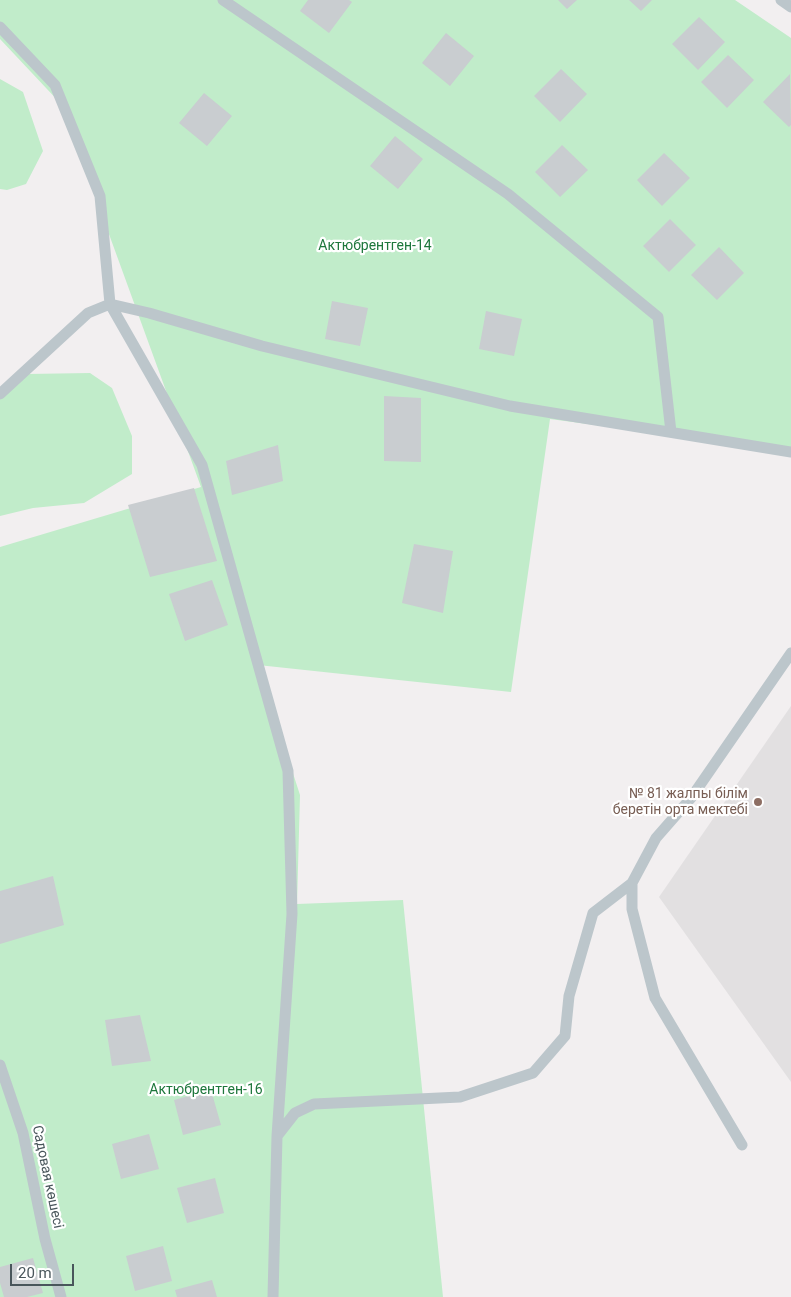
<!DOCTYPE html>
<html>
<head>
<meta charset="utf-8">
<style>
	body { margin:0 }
	#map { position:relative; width:791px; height:1297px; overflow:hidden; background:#f2eff0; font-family:Roboto,sans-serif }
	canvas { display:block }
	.scale { position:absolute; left:10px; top:1264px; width:64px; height:22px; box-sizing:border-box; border:2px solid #49565b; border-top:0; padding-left:6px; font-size:15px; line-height:18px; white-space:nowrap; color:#49565b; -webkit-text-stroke:4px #fff; paint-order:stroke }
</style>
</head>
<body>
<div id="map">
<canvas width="791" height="1297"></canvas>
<div class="scale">20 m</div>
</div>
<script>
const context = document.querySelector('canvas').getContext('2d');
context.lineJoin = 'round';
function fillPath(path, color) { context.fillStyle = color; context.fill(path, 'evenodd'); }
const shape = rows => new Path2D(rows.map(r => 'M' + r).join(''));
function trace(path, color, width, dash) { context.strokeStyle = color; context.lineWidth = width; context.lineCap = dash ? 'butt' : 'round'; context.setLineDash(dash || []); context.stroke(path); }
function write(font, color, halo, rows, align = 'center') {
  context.font = font + ' Roboto,sans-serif'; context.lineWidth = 4.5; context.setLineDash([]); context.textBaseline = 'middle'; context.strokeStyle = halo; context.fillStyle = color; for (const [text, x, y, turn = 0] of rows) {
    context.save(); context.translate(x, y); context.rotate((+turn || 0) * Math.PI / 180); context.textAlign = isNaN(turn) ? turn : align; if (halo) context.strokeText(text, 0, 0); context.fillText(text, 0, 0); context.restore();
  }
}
const education = shape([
	[791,706,791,1082,659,897]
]);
const green = shape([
	[0,0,735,0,791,38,791,451,550,419,511,692,258,665,300,795,297,904,403,900,443,1297,0,1297,0,547,201,487,62,105,0,39],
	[0,79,23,92,43,151,26,184,7,190,0,189],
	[90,373,112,388,132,436,132,474,84,503,33,508,0,516,0,397,27,374]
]);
const building = shape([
	[308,0,349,0,352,2,329,33,300,11],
	[558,0,577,0,567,9],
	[629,0,652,0,641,11],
	[699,17,725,42,698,70,672,44],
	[446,33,474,56,450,86,422,63],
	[728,55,754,80,727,108,701,82],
	[561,69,587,94,560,122,534,96],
	[790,74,791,125,789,127,763,102],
	[204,93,232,116,207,146,179,123],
	[395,136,423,159,398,189,370,166],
	[562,145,588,170,560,197,535,172],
	[664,153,690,178,662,206,637,180],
	[670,219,696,245,669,272,643,246],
	[719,247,744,273,717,300,691,275],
	[332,301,368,308,360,346,325,339],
	[486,311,522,319,514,356,479,349],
	[384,396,421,398,421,462,384,461],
	[278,445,283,481,232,495,226,461],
	[194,488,217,561,150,577,128,505],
	[414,544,453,551,443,613,402,603],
	[212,580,228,625,185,641,169,594],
	[53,876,64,925,0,944,0,891],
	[140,1015,151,1061,112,1066,105,1020],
	[211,1090,221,1125,183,1135,174,1100],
	[149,1134,159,1169,121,1179,112,1144],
	[215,1178,224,1213,187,1223,177,1188],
	[163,1246,172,1281,135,1291,126,1256],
	[33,1258,43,1293,27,1297,4,1297,0,1283,0,1267],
	[212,1280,217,1297,177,1297,175,1290]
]);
const lane = shape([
	[223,0,508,194,658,317,671,432],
	[781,0,791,7],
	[0,27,55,85,100,196,110,304,202,465,288,771,292,914,277,1136,273,1297],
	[0,394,88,313,110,304,149,313,262,346,510,406,791,452],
	[0,1065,23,1133,45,1239,61,1297],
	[277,1136,295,1113,314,1104,460,1097,533,1073,565,1036,569,996,593,913,632,883],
	[742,1145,655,998,632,909,632,883,656,838,691,798,791,653]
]);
const markers = [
	[758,802,5,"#8d6e63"]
];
const parkNames = [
	["Актюбрентген-14",375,246],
	["Актюбрентген-16",206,1090]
];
const educationNames = [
	["№ 81 жалпы білім",748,794],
	["беретін орта мектебі",748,810]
];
const streetNames = [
	["Садовая көшесі",47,1177,78]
];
fillPath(education, '#e2e0e1');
fillPath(green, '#c1ecca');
fillPath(building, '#c9cdd0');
trace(lane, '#bcc6cb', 11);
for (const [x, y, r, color] of markers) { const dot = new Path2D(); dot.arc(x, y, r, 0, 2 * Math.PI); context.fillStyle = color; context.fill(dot); trace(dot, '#fff', 2); }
write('14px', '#1e773c', '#fff', parkNames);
write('14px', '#785e54', '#fff', educationNames, 'right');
write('14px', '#49565b', '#fff', streetNames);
</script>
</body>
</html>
